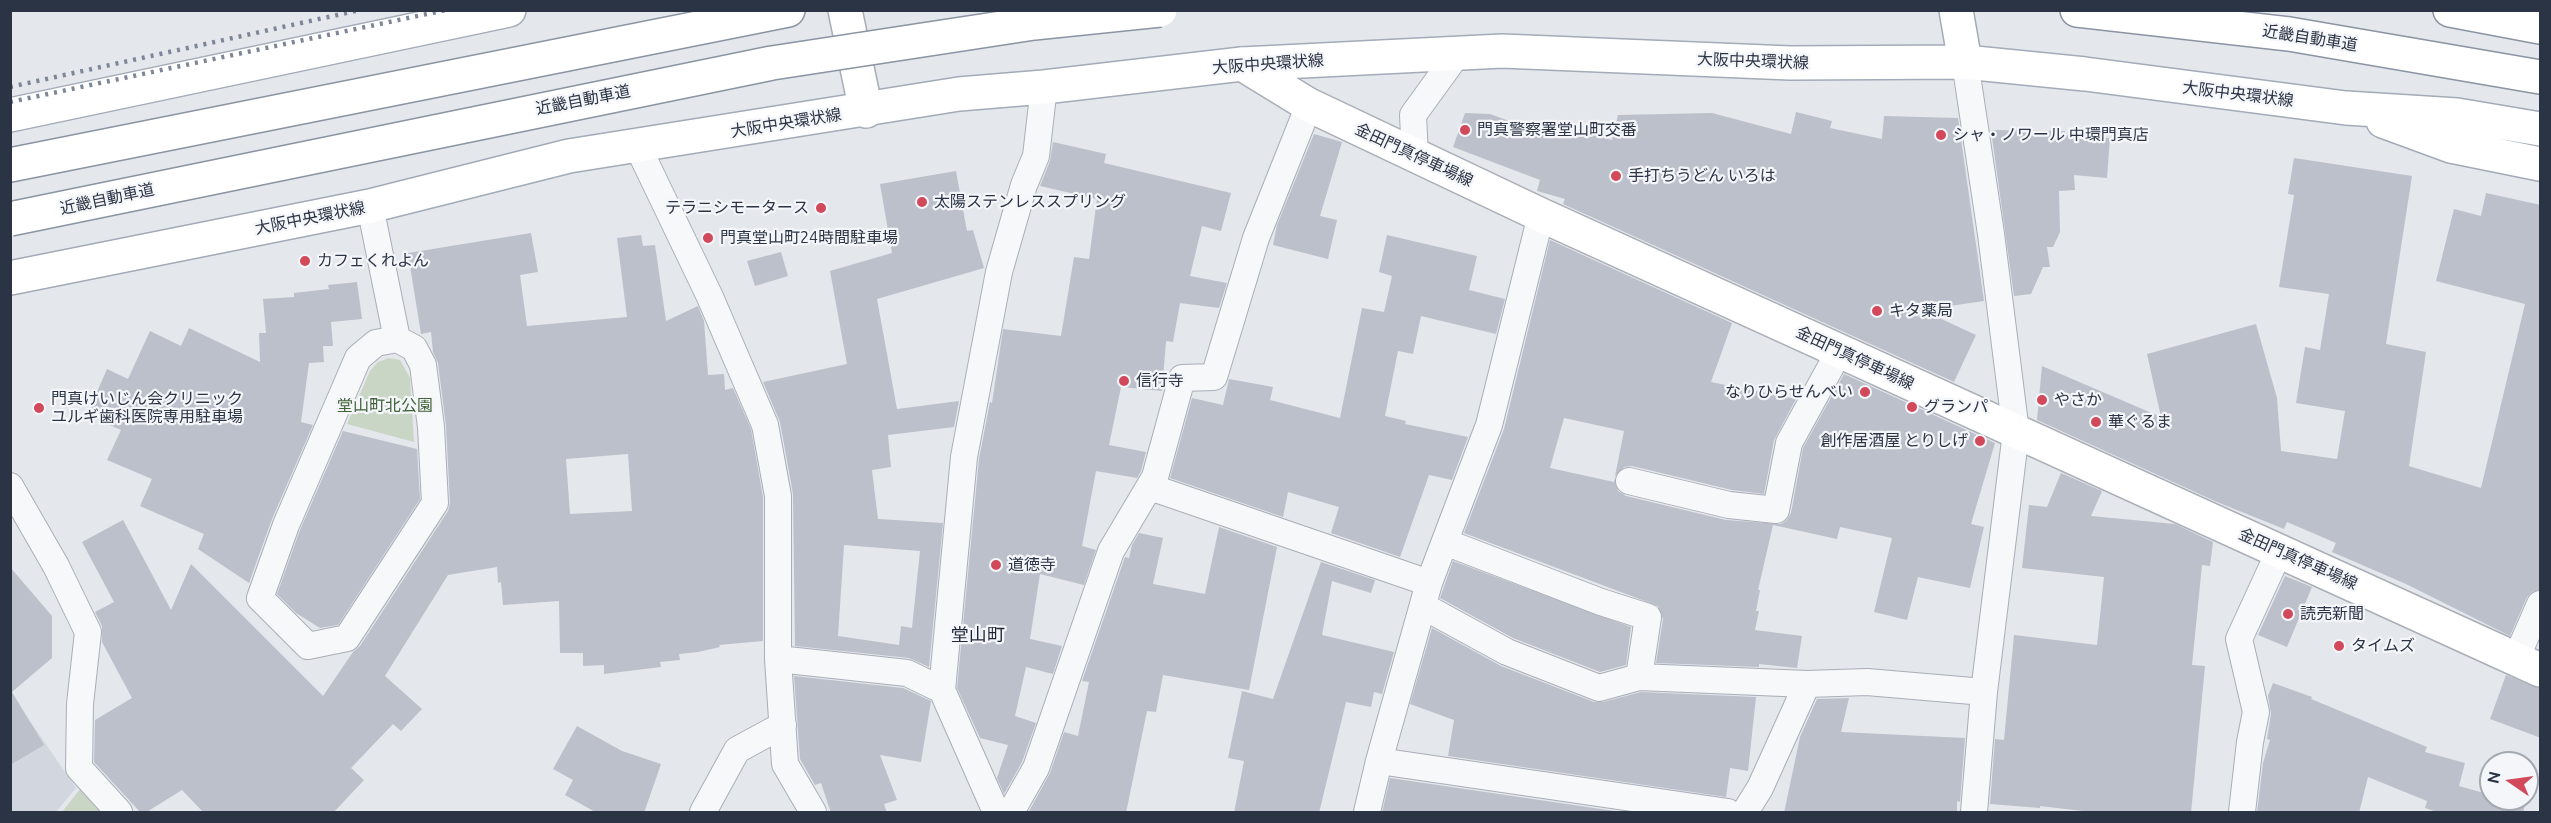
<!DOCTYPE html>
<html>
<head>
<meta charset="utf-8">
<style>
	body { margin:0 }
	#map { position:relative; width:2551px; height:823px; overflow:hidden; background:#e4e7ec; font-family:Ubuntu,sans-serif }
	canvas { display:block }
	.frame { position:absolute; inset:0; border:12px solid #2b3445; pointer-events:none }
	.north { position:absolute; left:2479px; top:751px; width:60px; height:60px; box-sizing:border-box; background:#f4f6f9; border:2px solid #a4a8b1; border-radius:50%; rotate:283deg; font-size:16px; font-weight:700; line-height:24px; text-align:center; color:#2b3445 }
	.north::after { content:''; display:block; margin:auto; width:21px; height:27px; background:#d1495b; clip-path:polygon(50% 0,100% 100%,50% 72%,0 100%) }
</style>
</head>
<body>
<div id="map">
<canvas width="2551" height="823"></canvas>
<div class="frame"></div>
<div class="north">N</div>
</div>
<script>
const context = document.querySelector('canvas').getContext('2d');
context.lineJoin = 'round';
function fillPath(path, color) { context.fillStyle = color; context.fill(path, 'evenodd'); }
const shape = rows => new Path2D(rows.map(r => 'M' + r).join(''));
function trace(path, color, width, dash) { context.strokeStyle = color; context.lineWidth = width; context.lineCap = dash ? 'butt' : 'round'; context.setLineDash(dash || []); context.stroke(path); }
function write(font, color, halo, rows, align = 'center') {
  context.font = font + ' Ubuntu,"Noto Sans JP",sans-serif'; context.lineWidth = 4.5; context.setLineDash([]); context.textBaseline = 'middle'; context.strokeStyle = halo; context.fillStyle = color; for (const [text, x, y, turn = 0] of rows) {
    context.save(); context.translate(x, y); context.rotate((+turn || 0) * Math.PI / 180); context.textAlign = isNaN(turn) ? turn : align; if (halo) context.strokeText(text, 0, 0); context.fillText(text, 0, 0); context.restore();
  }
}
const built = shape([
	[10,692,76,788,56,812,11,812]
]);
const green = shape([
	[389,358,400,360,410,378,414,442,347,424,370,371,378,362],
	[81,788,106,812,62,812]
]);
const building = shape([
	[1796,112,1832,121,1830,128,1882,139,1884,116,1958,118,1984,301,1922,310,1976,335,1954,382,1563,204,1565,199,1537,191,1540,180,1453,147,1465,113,1490,114,1553,137,1556,124,1612,140,1618,115,1712,113,1791,134],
	[1991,130,2065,131,2065,135,2110,138,2107,178,2074,175,2075,190,2059,191,2060,232,2053,247,2047,247,2050,267,2043,267,2031,294,2014,296],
	[1314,134,1342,142,1320,216,1337,220,1328,259,1273,245,1277,225],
	[1053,142,1106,154,1104,163,1231,193,1221,231,1202,226,1190,276,1227,283,1219,308,1180,303,1173,342,1166,341,1162,391,1121,387,1109,445,1146,452,1141,471,1137,478,1096,471,1082,546,1096,550,1084,585,1040,574,1030,639,1062,646,1053,674,1026,667,1015,716,1036,723,1022,762,1004,794,997,778,1008,745,980,738,957,688,979,459,990,402,992,403,1003,329,1061,336,1074,257,1089,259,1097,199,1040,186,1050,161],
	[2294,158,2412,176,2386,344,2426,352,2409,466,2481,488,2525,304,2436,281,2454,209,2481,216,2486,193,2541,205,2541,589,2532,592,2527,597,2510,636,2406,584,2332,552,2336,543,2287,522,2284,529,2217,502,2037,420,2042,366,2161,417,2147,354,2256,324,2277,398,2281,451,2337,459,2345,411,2296,403,2305,347,2320,350,2329,294,2279,287,2294,195,2288,194],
	[956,171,967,231,973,230,984,268,877,299,897,409,959,401,954,427,888,435,891,467,872,470,878,519,943,523,929,667,909,658,795,646,793,494,780,422,763,382,847,364,830,271,892,253,880,184],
	[844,545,920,551,912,628,901,626,899,645,838,636],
	[531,233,538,272,520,275,527,326,627,317,617,238,641,235,643,246,655,245,666,321,698,306,704,321,708,375,724,374,725,390,733,388,751,429,763,497,763,641,719,645,720,647,698,652,679,654,680,660,660,662,661,667,604,674,604,665,583,666,583,653,560,653,559,601,503,605,501,582,498,583,497,567,448,575,385,676,422,709,401,731,393,724,351,768,364,780,333,813,204,813,182,790,145,813,141,813,94,762,95,720,132,698,102,642,102,626,95,612,114,602,82,542,123,520,171,610,191,564,323,696,353,652,360,646,448,511,450,503,446,426,438,363,433,352,431,332,421,334,408,253],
	[628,454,632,511,570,514,566,459],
	[1387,235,1477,256,1469,290,1505,299,1496,334,1421,316,1413,354,1398,351,1385,416,1406,421,1405,424,1468,437,1452,480,1429,475,1400,557,1331,533,1339,507,1288,492,1283,517,1170,478,1192,398,1223,405,1229,379,1273,387,1270,400,1340,418,1362,308,1384,312,1392,276,1379,272],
	[1550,240,1732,323,1711,382,1796,399,1774,440,1764,494,1732,490,1632,466,1624,467,1615,476,1624,431,1564,418,1550,468,1614,482,1614,479,1618,491,1626,496,1726,520,1781,524,1787,520,1791,513,1803,448,1844,374,1995,443,1971,524,1984,527,1970,588,1918,577,1907,620,1874,612,1892,538,1840,527,1837,539,1773,525,1758,590,1760,590,1756,611,1759,611,1755,630,1802,636,1797,668,1759,664,1759,667,1656,663,1663,619,1658,606,1464,533,1504,429],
	[781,252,788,276,755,286,747,261],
	[357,282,362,319,331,322,333,346,323,346,324,362,309,363,301,422,313,425,272,519,249,583,198,549,204,534,140,506,152,479,107,460,121,430,87,415,107,369,128,379,150,331,181,346,189,328,260,362,259,333,266,333,263,299,294,297,294,293,329,289,328,285],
	[343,431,417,449,420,499,338,625,320,628,296,613,277,594,300,530],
	[2061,473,2102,491,2091,516,2175,524,2213,542,2210,566,2202,565,2192,665,2205,666,2191,813,2100,813,2040,806,2040,808,1990,804,1995,739,2004,740,2014,635,2097,645,2104,577,2022,568,2029,505,2047,507],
	[1219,527,1277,547,1249,690,1163,675,1156,712,1147,711,1126,813,1028,813,1050,773,1064,732,1078,736,1089,682,1082,681,1125,557,1129,558,1132,545,1139,533,1163,538,1153,584,1205,594],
	[1453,561,1631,627,1626,665,1600,672,1513,638,1440,598],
	[1321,562,1375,580,1371,593,1332,581,1322,635,1394,652,1382,694,1374,692,1371,707,1346,702,1319,813,1234,813,1244,761,1228,758,1242,691,1273,699],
	[10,567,52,616,52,658,12,692,44,745,10,765],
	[2285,576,2312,587,2287,647,2258,635],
	[1432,628,1501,666,1594,702,1603,702,1641,692,1756,697,1748,771,1730,768,1726,797,1448,756,1454,720,1410,704],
	[2506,675,2541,689,2541,738,2490,719],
	[794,676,903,688,931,701,921,762,880,755,897,800,884,804,887,813,831,813,821,783,815,785,800,759],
	[2273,683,2312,697,2311,699,2427,747,2425,752,2465,763,2459,786,2491,795,2491,799,2506,799,2525,804,2523,813,2440,813,2425,808,2427,801,2368,777,2359,813,2257,813,2263,763,2270,740,2267,739,2271,714,2268,696],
	[1849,698,1841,732,1965,738,1960,802,1957,801,1957,813,1784,813,1800,737,1817,699],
	[577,726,622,751,661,764,644,813,597,813,565,795,573,780,553,769],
	[1390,778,1628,813,1382,813]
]);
const street = shape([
	[1965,62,1991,234,2016,432,1984,692,1974,812],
	[638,147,710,297,765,425,778,496,778,659,785,764,813,812],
	[1415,156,1413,115,1458,53],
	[370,206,397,339,376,343,358,358,286,525,260,598,308,646,347,638,435,503,431,427,423,365,414,348,397,339],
	[1629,481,1729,505,1776,510,1789,443,1840,350],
	[10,486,56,566,88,632,80,704,79,768,119,812],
	[1150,487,1429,583],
	[1445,542,1601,602,1648,617,1639,677,1807,684,1867,682,1984,692],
	[1423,606,1507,652,1599,688,1639,677],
	[778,659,907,673,942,690,996,812],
	[2516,659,2540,604],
	[942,690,964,457,999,272,1024,185,1036,156,1044,87],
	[1379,761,1728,812],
	[703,812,737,750,783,725],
	[1011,812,1036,768,1111,551,1155,477,1182,378,1214,377,1256,238,1309,105],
	[1367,812,1379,761,1429,583,1489,425,1541,215],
	[1745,812,1760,788,1807,684],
	[2242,812,2250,742,2256,712,2239,639,2279,552]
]);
const secondary = shape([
	[845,10,866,111],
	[1242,64,1309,105,1541,215,2540,670]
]);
const primary = shape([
	[1956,10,1965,62],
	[10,115,509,10],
	[2383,121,2451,146,2540,164],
	[10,278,370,206,569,156,959,94,1044,87,1242,64,1502,51,1790,63,1965,62,2085,74,2346,108,2457,115,2540,129]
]);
const highway = shape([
	[2077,10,2289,34,2540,77],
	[2450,10,2540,27],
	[10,165,788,10]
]);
const rail = shape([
	[10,87,360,10],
	[10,102,446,10]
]);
const highwayBridge = shape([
	[10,219,772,63,1034,23,1160,10]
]);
const markers = [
	[1465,130,6,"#d1495b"],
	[1941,135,6,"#d1495b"],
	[1616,176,6,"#d1495b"],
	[922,202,6,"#d1495b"],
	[821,208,6,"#d1495b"],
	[708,238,6,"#d1495b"],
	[305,261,6,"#d1495b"],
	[1877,311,6,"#d1495b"],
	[1124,381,6,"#d1495b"],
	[1865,392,6,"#d1495b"],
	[2042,400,6,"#d1495b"],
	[1912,407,6,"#d1495b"],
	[39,408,6,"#d1495b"],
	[2096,422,6,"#d1495b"],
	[1980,441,6,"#d1495b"],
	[996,565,6,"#d1495b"],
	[2288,614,6,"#d1495b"],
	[2339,646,6,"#d1495b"]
];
const streetNames = [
	["近畿自動車道",2310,38,9],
	["大阪中央環状線",1753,61,2],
	["大阪中央環状線",1268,64,-4],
	["大阪中央環状線",2238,94,7],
	["近畿自動車道",583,100,-11],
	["大阪中央環状線",786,123,-9],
	["金田門真停車場線",1414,155,25],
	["近畿自動車道",107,199,-12],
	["大阪中央環状線",310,218,-11],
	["金田門真停車場線",1855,358,25],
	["金田門真停車場線",2298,559,24]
];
const poiNames = [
	["門真警察署堂山町交番",1477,130],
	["シャ・ノワール 中環門真店",1953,135],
	["手打ちうどん いろは",1628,176],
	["太陽ステンレススプリング",934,202],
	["テラニシモータース",809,208,"right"],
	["門真堂山町24時間駐車場",720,238],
	["カフェくれよん",317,261],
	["キタ薬局",1889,311],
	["信行寺",1136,381],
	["なりひらせんべい",1853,392,"right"],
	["門真けいじん会クリニック",51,399],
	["ユルギ歯科医院専用駐車場",51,417],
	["やさか",2054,400],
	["グランパ",1924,407],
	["華ぐるま",2108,422],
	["創作居酒屋 とりしげ",1968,441,"right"],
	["道徳寺",1008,565],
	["読売新聞",2300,614],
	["タイムズ",2351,646]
];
const parkNames = [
	["堂山町北公園",385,406]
];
const neighbourhoodNames = [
	["堂山町",978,635]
];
fillPath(built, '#d2d6de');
fillPath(green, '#c9d6c5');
fillPath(building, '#bbc0ca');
trace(street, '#a9aeb7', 28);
trace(secondary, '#a9aeb7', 36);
trace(primary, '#a3abb8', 36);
trace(highway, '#8b94a3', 36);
trace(street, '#f7f8fa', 26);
trace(secondary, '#fff', 33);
trace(primary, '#fff', 33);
trace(highway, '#fff', 33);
trace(rail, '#7d8696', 4.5, [3, 6]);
trace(highwayBridge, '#8b94a3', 36, []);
trace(highwayBridge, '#fff', 33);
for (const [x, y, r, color] of markers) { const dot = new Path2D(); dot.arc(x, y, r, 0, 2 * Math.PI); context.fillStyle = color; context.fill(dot); trace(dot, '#f4f6f9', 2); }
write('16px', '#2b3445', '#f4f6f9', streetNames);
write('16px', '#2b3445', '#f4f6f9', poiNames, 'left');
write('16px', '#3f6138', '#f4f6f9', parkNames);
write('18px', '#1d2536', '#f4f6f9', neighbourhoodNames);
</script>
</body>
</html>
